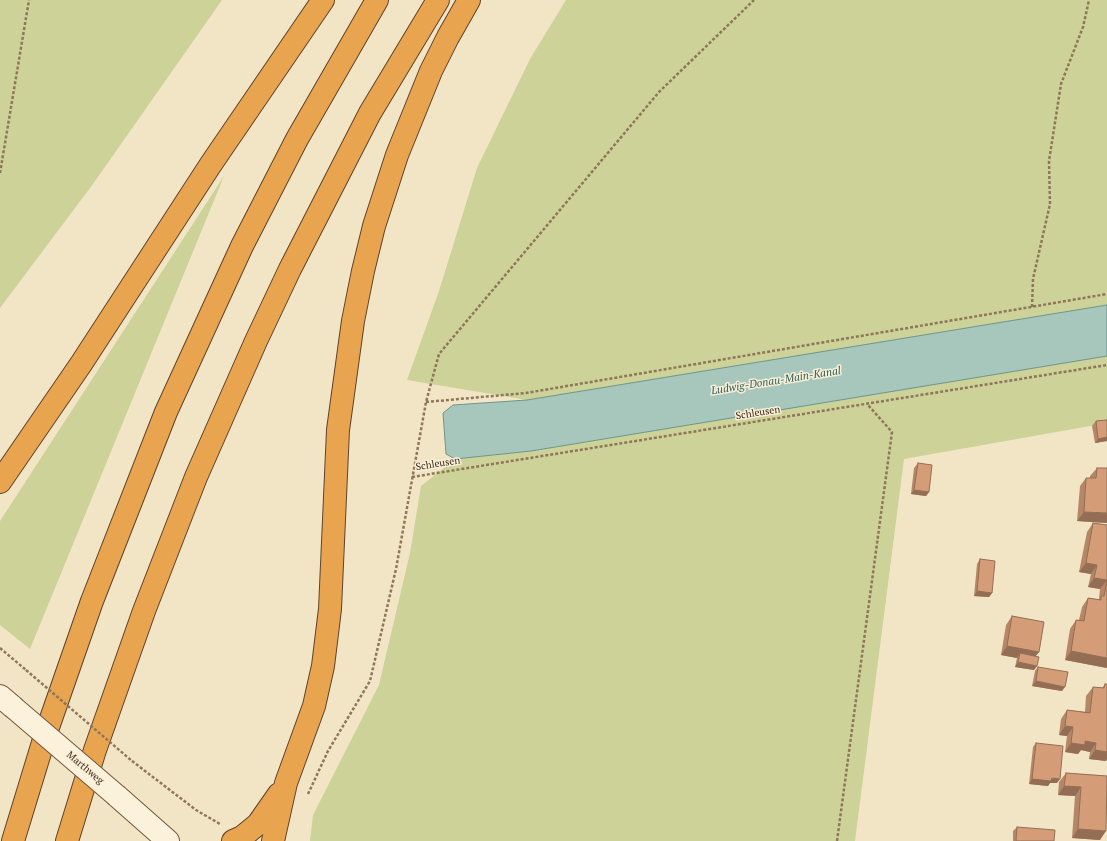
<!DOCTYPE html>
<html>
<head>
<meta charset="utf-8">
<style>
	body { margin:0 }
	canvas { display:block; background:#f2e5c5 }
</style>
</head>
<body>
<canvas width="1107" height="841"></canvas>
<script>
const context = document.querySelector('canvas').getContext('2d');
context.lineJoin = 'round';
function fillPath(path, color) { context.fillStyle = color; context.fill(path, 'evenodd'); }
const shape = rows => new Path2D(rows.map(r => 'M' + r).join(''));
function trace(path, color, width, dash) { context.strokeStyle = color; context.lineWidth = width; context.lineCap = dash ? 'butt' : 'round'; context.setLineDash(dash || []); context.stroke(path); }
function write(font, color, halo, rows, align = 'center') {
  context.font = font + ' "PT Serif",serif'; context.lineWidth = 3; context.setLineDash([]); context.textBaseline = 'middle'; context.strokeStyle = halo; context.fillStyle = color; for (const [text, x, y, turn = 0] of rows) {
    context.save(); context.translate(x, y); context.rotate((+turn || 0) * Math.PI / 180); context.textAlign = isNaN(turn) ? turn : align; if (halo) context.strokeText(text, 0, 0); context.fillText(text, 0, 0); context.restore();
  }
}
const green = shape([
	[0,0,222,0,93,184,0,308],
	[566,0,1107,0,1107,305,527,400,407,380,439,291,477,168,530,59],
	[224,176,30,649,0,625,0,521],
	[1107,356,1107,423,904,459,855,841,310,841,313,815,379,685,410,553,421,486,455,459,531,451]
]);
const water = shape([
	[1107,305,1107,356,531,451,455,459,446,454,443,413,453,405,527,400,1107,305]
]);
const path = shape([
	[0,173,29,0],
	[1032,307,1033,279,1050,204,1049,161,1061,84,1083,27,1089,0],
	[426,402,526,393,1107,294],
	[412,477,1107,365],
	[0,648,26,670],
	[132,761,196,810,220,824],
	[308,794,328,751,370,681,396,569,426,402,439,354,659,92,754,0],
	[837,841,892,432,868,405]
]);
const secondary = shape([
	[0,696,13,707],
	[117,796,168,841]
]);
const highway = shape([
	[0,482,81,364,211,164,323,0],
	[13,841,45,736,92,601,166,412,242,246,297,139,377,0],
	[67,841,95,750,144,611,196,477,256,341,290,269,370,113,438,0],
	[233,841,242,837,258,824,279,794],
	[273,841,286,783,314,706,323,666,330,609,338,430,353,321,363,271,374,226,397,155,431,71,448,37,469,0]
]);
const pathBridge = shape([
	[26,670,132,761]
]);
const secondaryBridge = shape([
	[13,707,117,796]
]);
const wall = shape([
	[1107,420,1107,441,1095,443,1092,426,1096,421],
	[918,463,929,492,926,496,911,494,914,468],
	[1097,468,1107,468,1107,523,1077,521,1080,486,1086,478,1090,478,1090,476],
	[1093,523,1107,525,1107,668,1065,660,1070,629,1076,620,1079,620,1082,607,1088,598,1098,600,1099,599,1100,589,1088,587,1091,574,1079,572,1087,532],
	[980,559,992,593,989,597,974,596,977,564],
	[1012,616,1039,652,1035,656,1037,666,1034,670,1015,667,1017,658,1001,655,1006,625],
	[1038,667,1062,691,1032,686,1035,671],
	[1105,684,1107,684,1107,759,1106,761,1089,759,1090,752,1081,750,1078,754,1065,752,1067,736,1059,735,1061,719,1067,710,1085,712,1086,696,1093,687,1102,688],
	[1036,743,1057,783,1050,783,1048,786,1029,784,1033,747],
	[1066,773,1107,776,1100,840,1072,838,1075,796,1058,795,1059,782],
	[1017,827,1054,841,1013,841,1013,831]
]);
const shadedWall = shape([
	[1107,437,1107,441,1095,443,1098,439],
	[914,490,929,492,926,496,911,494],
	[1084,512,1107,513,1107,523,1077,521],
	[1086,563,1097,565,1091,574,1079,572],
	[1094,578,1107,580,1100,589,1088,587],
	[977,591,992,593,989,597,974,596],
	[1007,646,1039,652,1032,661,1020,653,1017,658,1001,655],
	[1071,651,1107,658,1107,668,1065,660],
	[1018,662,1037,666,1034,670,1015,667],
	[1036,681,1065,687,1062,691,1032,686],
	[1065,726,1073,727,1067,736,1059,735],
	[1085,741,1096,743,1090,752,1081,750,1078,754,1065,752,1071,743],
	[1095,750,1107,752,1107,759,1106,761,1089,759],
	[1052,778,1060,779,1057,783,1050,783,1048,786,1029,784,1032,779],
	[1064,786,1081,787,1075,796,1058,795],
	[1078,829,1106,831,1100,840,1072,838]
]);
const building = shape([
	[1107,420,1107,437,1098,439,1096,421,1107,420],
	[918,463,932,465,929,492,914,490,918,463],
	[1097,468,1107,468,1107,513,1084,512,1086,478,1096,478,1097,468],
	[1093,523,1107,525,1107,658,1071,651,1076,620,1084,621,1088,598,1101,600,1101,596,1104,596,1107,580,1094,578,1097,565,1086,563,1093,523],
	[980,559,995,561,992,593,977,591,980,559],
	[1012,616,1044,622,1039,652,1007,646,1012,616],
	[1020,653,1039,657,1037,666,1018,662,1020,653],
	[1038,667,1068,672,1065,687,1036,681,1038,667],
	[1105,684,1107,684,1107,752,1095,750,1096,743,1085,741,1085,745,1071,743,1073,727,1065,726,1067,710,1090,713,1093,687,1104,688,1105,684],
	[1036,743,1063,746,1060,779,1052,778,1051,781,1032,779,1036,743],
	[1066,773,1107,776,1106,831,1078,829,1081,787,1064,786,1066,773],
	[1017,827,1055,830,1054,841,1016,841,1017,827]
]);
const streetNames = [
	["Schleusen",758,413,-9],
	["Schleusen",438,464,-9],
	["Marthweg",85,768,40]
];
const waterNames = [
	["Ludwig-Donau-Main-Kanal",776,381,-9]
];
fillPath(green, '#ccd298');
fillPath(water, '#a7c6bc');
trace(water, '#6d958b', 1);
trace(secondary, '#72563c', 24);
trace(highway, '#5e432d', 24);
trace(path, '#907659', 2.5, [3, 2]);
trace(secondary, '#fcf1da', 22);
trace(highway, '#e9a44f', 22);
trace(secondaryBridge, '#72563c', 24, []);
trace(pathBridge, '#907659', 2.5, [3, 2]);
trace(secondaryBridge, '#fcf1da', 22);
fillPath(wall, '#b68767');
fillPath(shadedWall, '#946e54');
fillPath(building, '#d49d78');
trace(building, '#946e54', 1);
write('10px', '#3f2e1e', '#f9eed6', streetNames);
write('italic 11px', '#2c605c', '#f9eed6', waterNames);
</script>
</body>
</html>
